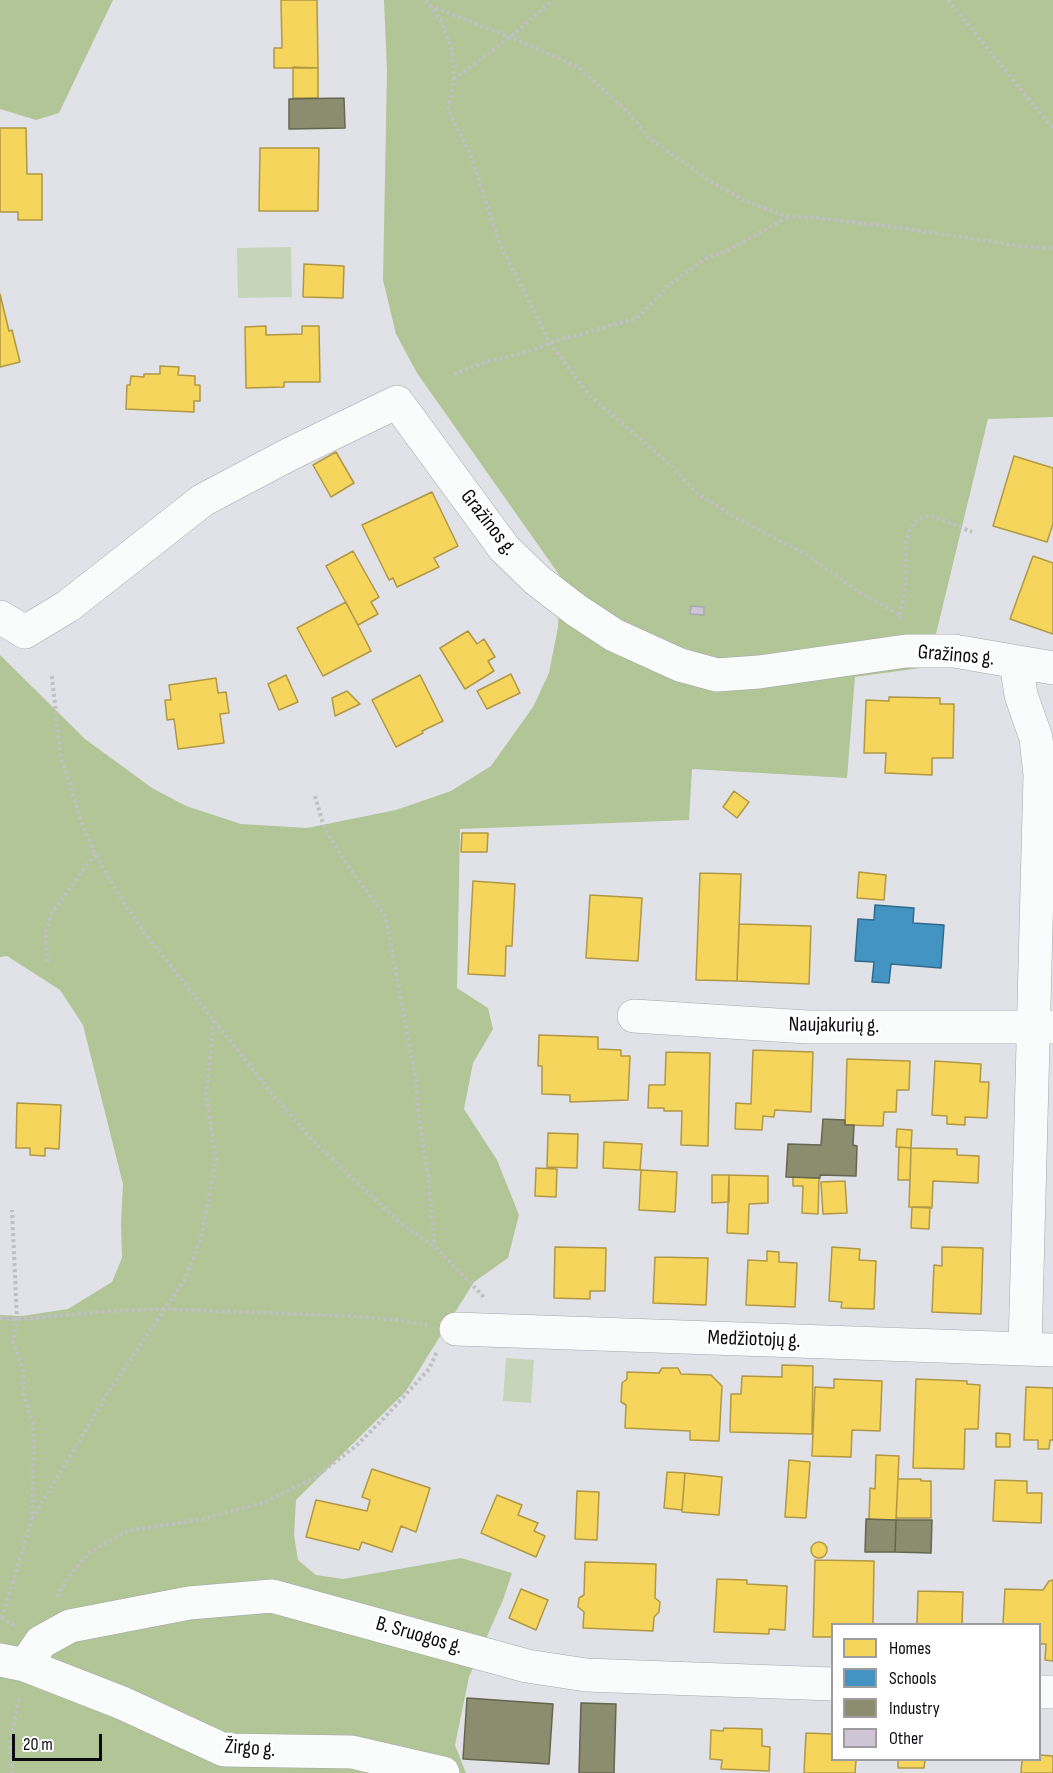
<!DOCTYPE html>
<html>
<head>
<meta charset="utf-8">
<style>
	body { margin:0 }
	#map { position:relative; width:1053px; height:1773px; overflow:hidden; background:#e1e2e7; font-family:"Sofia Sans Condensed",sans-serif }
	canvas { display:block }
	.legend { position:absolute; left:831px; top:1623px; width:210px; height:138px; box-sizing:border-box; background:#fff; border:2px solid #9d9d9f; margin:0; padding:8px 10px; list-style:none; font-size:18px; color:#0b0b0f }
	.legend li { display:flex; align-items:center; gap:12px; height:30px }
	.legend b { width:30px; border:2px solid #9d9d9f }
	.scale { position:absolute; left:12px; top:1734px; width:90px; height:27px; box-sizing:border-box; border:3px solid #0b0b0f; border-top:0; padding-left:8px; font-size:18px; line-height:21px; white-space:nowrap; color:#0b0b0f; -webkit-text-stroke:4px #fff; paint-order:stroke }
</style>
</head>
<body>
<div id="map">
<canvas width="1053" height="1773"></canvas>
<ul class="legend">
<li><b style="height:16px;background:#f6d55c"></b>Homes</li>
<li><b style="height:16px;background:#4393c3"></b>Schools</li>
<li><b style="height:16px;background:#8c8c6e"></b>Industry</li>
<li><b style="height:16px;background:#cec4d6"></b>Other</li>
</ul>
<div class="scale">20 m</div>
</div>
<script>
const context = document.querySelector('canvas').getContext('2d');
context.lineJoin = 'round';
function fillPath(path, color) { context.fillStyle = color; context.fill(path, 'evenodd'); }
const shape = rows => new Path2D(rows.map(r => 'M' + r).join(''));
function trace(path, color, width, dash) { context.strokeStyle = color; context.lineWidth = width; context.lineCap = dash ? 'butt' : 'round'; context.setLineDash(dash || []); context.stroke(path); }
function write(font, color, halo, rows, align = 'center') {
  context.font = font + ' "Sofia Sans Condensed",sans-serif'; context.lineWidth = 6; context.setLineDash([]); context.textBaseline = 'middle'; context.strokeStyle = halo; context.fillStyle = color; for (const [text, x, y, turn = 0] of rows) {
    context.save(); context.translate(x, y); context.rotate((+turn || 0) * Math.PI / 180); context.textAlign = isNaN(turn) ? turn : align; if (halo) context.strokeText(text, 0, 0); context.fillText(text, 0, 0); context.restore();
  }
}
const green = shape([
	[291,247,292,297,238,298,237,248],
	[506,1358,534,1360,531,1403,503,1401]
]);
const forest = shape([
	[0,0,113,0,59,113,36,120,0,109],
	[384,0,1053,0,1053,417,988,419,928,667,855,677,847,778,692,769,689,820,460,829,457,988,488,1008,493,1029,473,1063,464,1109,497,1160,519,1215,508,1258,474,1282,406,1391,296,1500,294,1535,298,1560,316,1575,343,1579,461,1558,512,1573,503,1600,469,1677,455,1745,466,1773,0,1773,0,1315,22,1316,68,1309,112,1282,122,1258,121,1223,123,1184,83,1025,60,990,7,956,0,957,0,655,85,739,152,788,186,806,241,824,307,828,396,810,451,791,491,766,533,707,549,673,558,627,560,576,417,373,396,334,383,280,387,71]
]);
const homes = shape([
	[281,0,317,0,318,68,274,68,274,48,282,48,281,0],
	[293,67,318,68,318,98,293,98,293,67],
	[0,128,26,128,27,174,42,174,42,220,18,220,18,212,0,212,0,128],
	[260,148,319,148,318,211,259,211,260,148],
	[304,264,344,266,343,298,303,297,304,264],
	[0,294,9,331,12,330,20,362,0,367,0,294],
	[266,326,266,335,302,334,302,326,319,326,320,382,284,382,284,387,246,388,245,327,266,326],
	[160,366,179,367,178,375,195,376,195,385,200,385,200,401,194,401,194,412,126,409,127,385,130,385,131,376,144,377,144,374,160,374,160,366],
	[336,452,354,483,331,497,313,465,336,452],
	[1014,456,1053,468,1053,524,1047,542,993,526,1014,456],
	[432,492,458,546,434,558,439,567,397,587,393,578,389,580,362,525,432,492],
	[353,551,379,597,371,602,378,614,358,625,326,566,353,551],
	[1033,556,1053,563,1053,634,1010,619,1033,556],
	[346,602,371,651,323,676,297,628,346,602],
	[468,631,477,644,484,639,495,657,488,661,494,671,465,689,440,648,468,631],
	[511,674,520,693,487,709,477,691,511,674],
	[286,675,298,702,279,710,268,684,286,675],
	[420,675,443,721,422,731,423,733,396,747,372,700,420,675],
	[216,678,218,693,226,692,229,713,220,714,224,743,178,749,174,719,167,720,165,700,171,700,169,685,216,678],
	[347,691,360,704,335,716,332,698,347,691],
	[889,697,940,698,940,704,954,704,953,758,932,758,932,775,885,773,886,753,864,753,866,700,889,701,889,697],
	[734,791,749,802,737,818,723,807,734,791],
	[462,833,488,833,487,852,461,852,462,833],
	[859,872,886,875,884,900,857,898,859,872],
	[700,873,741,874,737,981,696,980,700,873],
	[473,881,515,884,512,946,506,946,505,976,468,974,473,881],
	[590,895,642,898,638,961,586,958,590,895],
	[739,924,811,926,809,984,737,981,739,924],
	[539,1035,598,1037,598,1049,621,1050,621,1056,630,1056,628,1100,570,1102,570,1095,542,1094,542,1066,538,1066,539,1035],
	[753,1050,813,1052,811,1112,775,1110,774,1117,763,1116,762,1130,735,1129,736,1103,751,1104,753,1050],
	[666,1052,710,1053,708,1146,681,1145,682,1111,664,1111,664,1108,648,1108,649,1085,665,1085,666,1052],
	[847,1059,910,1061,909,1090,897,1090,896,1112,884,1112,883,1126,845,1125,847,1059],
	[935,1061,981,1064,980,1082,989,1082,987,1118,965,1117,965,1125,947,1124,947,1116,932,1115,935,1061],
	[17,1103,61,1105,59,1149,45,1148,45,1156,30,1155,30,1148,16,1148,17,1103],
	[897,1129,912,1130,911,1148,896,1147,897,1129],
	[548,1133,578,1134,577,1168,547,1167,548,1133],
	[604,1142,642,1144,640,1170,603,1168,604,1142],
	[899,1147,911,1148,910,1180,898,1180,899,1147],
	[911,1148,957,1149,957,1155,979,1156,978,1183,933,1181,932,1208,909,1207,911,1148],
	[536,1168,557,1169,556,1197,535,1196,536,1168],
	[641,1170,677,1172,675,1212,639,1210,641,1170],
	[712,1175,729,1175,729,1202,712,1203,712,1175],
	[729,1175,768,1176,768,1203,749,1204,748,1234,727,1233,729,1175],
	[793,1177,819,1178,818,1214,802,1213,803,1186,793,1186,793,1177],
	[845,1181,847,1213,823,1214,821,1182,845,1181],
	[912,1207,930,1207,929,1229,911,1228,912,1207],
	[555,1247,606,1248,605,1291,590,1291,590,1299,554,1298,555,1247],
	[832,1247,860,1249,859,1260,876,1261,874,1309,841,1308,842,1302,829,1301,832,1247],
	[942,1247,983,1248,981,1314,932,1312,934,1265,942,1266,942,1247],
	[767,1251,779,1252,779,1262,797,1263,795,1307,746,1305,748,1260,767,1261,767,1251],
	[655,1257,708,1258,706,1305,653,1303,655,1257],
	[782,1365,813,1366,812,1434,730,1432,731,1394,741,1394,742,1376,782,1377,782,1365],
	[662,1368,678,1368,681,1374,711,1375,722,1386,719,1441,690,1440,690,1431,625,1428,626,1405,621,1402,622,1383,627,1379,627,1372,659,1373,662,1368],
	[834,1379,882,1381,880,1431,852,1430,851,1457,812,1456,815,1387,834,1388,834,1379],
	[916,1379,967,1381,967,1384,980,1385,978,1429,965,1429,964,1469,913,1468,916,1379],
	[1026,1387,1053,1388,1053,1440,1050,1440,1049,1449,1038,1449,1038,1440,1024,1440,1026,1387],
	[996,1433,1010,1434,1010,1447,996,1447,996,1433],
	[876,1455,899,1456,896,1520,869,1520,870,1488,875,1489,876,1455],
	[789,1460,810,1462,806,1518,785,1517,789,1460],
	[372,1469,430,1488,416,1532,401,1526,392,1552,362,1542,359,1550,306,1537,316,1500,367,1511,370,1500,362,1497,372,1469],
	[667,1472,685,1473,682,1510,664,1508,667,1472],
	[685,1473,722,1477,719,1515,682,1512,685,1473],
	[898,1479,921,1479,921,1481,931,1481,931,1518,896,1518,898,1479],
	[995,1480,1027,1481,1027,1493,1042,1493,1041,1523,993,1521,995,1480],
	[577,1491,599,1492,597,1540,575,1539,577,1491],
	[497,1495,522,1505,518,1515,538,1523,534,1531,545,1536,536,1557,481,1533,497,1495],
	'811 1550a8 8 0 1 1 16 0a8 8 0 1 1-16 0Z',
	[815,1560,874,1561,873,1624,832,1624,832,1637,813,1637,815,1560],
	[585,1562,656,1564,655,1598,660,1602,659,1612,654,1617,653,1631,583,1628,584,1612,578,1607,579,1598,584,1595,585,1562],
	[717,1579,747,1580,747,1584,787,1586,785,1630,769,1629,769,1634,714,1632,717,1579],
	[1053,1580,1053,1661,1045,1660,1046,1644,1040,1644,1040,1624,1003,1624,1005,1589,1043,1590,1049,1581,1053,1580],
	[521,1589,548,1600,536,1630,509,1618,521,1589],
	[918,1591,963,1592,962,1624,917,1624,918,1591],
	[724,1728,762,1729,762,1746,770,1747,769,1771,721,1769,722,1760,710,1759,711,1730,723,1731,724,1728],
	[806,1733,832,1734,832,1760,856,1760,855,1773,804,1773,806,1733],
	[1040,1755,1053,1756,1053,1773,1021,1773,1022,1760,1040,1760,1040,1755],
	[898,1760,925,1760,924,1768,898,1768,898,1760]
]);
const schools = shape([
	[875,905,914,908,913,923,944,925,941,968,891,964,889,983,872,982,874,962,855,961,858,919,874,920,875,905]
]);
const industry = shape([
	[344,98,345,128,289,129,289,99,344,98],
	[823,1119,845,1120,845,1125,854,1125,853,1145,857,1146,856,1176,820,1175,820,1178,786,1177,788,1144,821,1145,823,1119],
	[866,1519,896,1520,895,1552,865,1552,866,1519],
	[896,1520,932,1520,931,1553,895,1552,896,1520],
	[467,1698,553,1704,549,1764,463,1759,467,1698],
	[581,1703,616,1704,614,1773,579,1773,581,1703]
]);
const building = shape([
	[691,606,704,607,704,615,690,614,691,606]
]);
const path = shape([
	[426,0,441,21,452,50,454,79,448,110,470,153,499,242,550,343,589,395,667,462,698,494,733,516,810,557,859,592,900,615,901,621],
	[948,0,1053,129],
	[430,6,510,37,578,67,629,113,648,137,710,181,745,201,788,217,819,218,900,228,1020,246,1053,248],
	[454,79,510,37,553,0],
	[454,374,489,361,528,352,550,343,637,318,671,283,705,259,727,251,788,217],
	[900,615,906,587,906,540,914,522,930,515,972,532],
	[52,676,60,753,82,824,95,854,122,900,146,935,274,1096,313,1141,371,1196,402,1224,435,1247,482,1295,484,1299],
	[315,796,324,827,344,860,386,918,416,1081,419,1119,428,1175,435,1246],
	[47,962,46,932,51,914,95,854],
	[0,1318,17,1319,112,1311,163,1309,348,1316,397,1320,427,1325],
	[32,1519,111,1388,186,1278,201,1238,216,1160,206,1094,214,1020],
	[58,1597,59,1591,74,1570,90,1552,127,1531,203,1519,265,1502,314,1478,356,1446,386,1416,429,1369,437,1352],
	[1,1618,15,1626],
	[2,1618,32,1519,34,1446,33,1423,24,1396,23,1370,13,1341,17,1319,12,1210],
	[12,1773,10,1744,19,1697]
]);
const street = shape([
	[0,617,25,632,68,606,203,500,290,454,397,402,504,548,537,580,576,610,614,635,680,665,717,675,759,672,906,651,954,651,1053,668],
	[1016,662,1021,695,1036,738,1040,775,1025,1349],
	[634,1016,808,1027,1053,1027],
	[456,1329,1053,1350],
	[0,1660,25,1665,120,1702,224,1750,352,1752,443,1773],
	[25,1665,41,1642,70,1626,189,1603,272,1596,527,1666,586,1675,832,1684],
	[1040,1692,1053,1692]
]);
const streetNames = [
	["Gražinos g.",488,523,52],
	["Gražinos g.",956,656,5],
	["Naujakurių g.",834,1026,1],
	["Medžiotojų g.",754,1340,2],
	["B. Sruogos g.",419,1636,16],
	["Žirgo g.",250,1749,4]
];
fillPath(green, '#c6d4b8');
fillPath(forest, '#b1c597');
fillPath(homes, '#f6d55c');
trace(homes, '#b09845', 1.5);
fillPath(schools, '#4393c3');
trace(schools, '#326a8d', 1.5);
fillPath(industry, '#8c8c6e');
trace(industry, '#656552', 1.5);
fillPath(building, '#cec4d6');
trace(building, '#a9a9ad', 1.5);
trace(street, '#a4a5a9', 34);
trace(path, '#c0c0c3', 4, [3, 3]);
trace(street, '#fafbfb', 33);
write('21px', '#0b0b0f', '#fff', streetNames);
</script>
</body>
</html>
